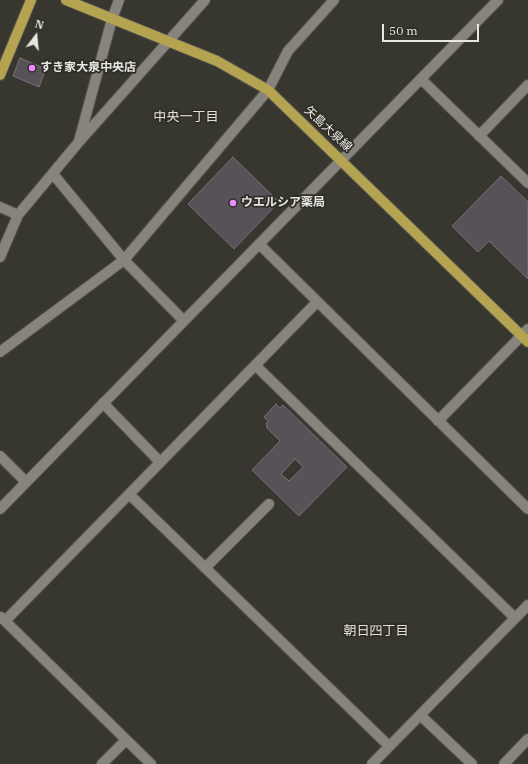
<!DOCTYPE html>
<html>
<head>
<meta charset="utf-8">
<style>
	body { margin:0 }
	#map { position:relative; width:528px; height:764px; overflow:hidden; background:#38372f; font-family:"IBM Plex Serif",serif }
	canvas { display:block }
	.north { position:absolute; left:16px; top:16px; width:40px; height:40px; -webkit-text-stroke:3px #2e2d26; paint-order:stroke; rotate:16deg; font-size:11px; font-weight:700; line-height:16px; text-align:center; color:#e7e6e1 }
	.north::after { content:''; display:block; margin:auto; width:14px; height:18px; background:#e7e6e1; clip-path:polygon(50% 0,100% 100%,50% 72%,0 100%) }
	.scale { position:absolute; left:382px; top:24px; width:97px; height:18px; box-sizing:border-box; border:2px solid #e7e6e1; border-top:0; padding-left:5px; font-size:12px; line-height:14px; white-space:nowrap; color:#e7e6e1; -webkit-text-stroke:3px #2e2d26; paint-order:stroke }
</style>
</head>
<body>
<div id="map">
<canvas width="528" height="764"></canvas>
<div class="north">N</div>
<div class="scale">50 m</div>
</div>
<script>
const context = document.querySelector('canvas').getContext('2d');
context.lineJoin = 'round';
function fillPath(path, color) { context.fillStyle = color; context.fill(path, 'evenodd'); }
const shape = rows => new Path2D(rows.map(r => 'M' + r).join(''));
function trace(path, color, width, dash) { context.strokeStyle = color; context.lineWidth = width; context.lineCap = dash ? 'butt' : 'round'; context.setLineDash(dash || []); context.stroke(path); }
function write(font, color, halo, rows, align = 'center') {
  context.font = font + ' "IBM Plex Serif","Noto Sans JP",serif'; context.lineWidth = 3.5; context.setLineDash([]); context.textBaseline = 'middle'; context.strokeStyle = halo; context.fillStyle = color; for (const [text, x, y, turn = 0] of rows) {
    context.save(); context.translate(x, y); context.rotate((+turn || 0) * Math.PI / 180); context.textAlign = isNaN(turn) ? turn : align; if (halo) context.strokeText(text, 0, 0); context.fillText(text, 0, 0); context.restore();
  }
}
const building = shape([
	[20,58,46,69,39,87,13,76,20,58],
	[233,157,279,202,234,249,188,204,233,157],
	[501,176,528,202,528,279,489,241,478,252,452,226,501,176],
	[276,404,280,408,283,405,347,467,299,516,252,470,280,441,266,427,268,426,266,424,268,421,264,417,276,404],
	[295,459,303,467,289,481,281,474,295,459]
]);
const minor = shape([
	[421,79,528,183],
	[479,136,528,85],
	[79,141,112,19,119,0],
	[53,174,124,260,184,321],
	[0,207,18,215,78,143,205,0],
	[259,244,528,509],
	[0,257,18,215],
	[0,352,124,260,268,90,288,51,334,0],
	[255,365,515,618],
	[103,403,160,462],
	[438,421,528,329],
	[0,456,25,481],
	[129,494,389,746],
	[0,509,498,0],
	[205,568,269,504],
	[1,617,151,764],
	[5,621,317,302],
	[420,715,472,764],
	[102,764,126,740],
	[372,764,528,605],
	[504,764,528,739]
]);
const major = shape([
	[66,0,217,61,268,90,528,342],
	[0,75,31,0]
]);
const markers = [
	[32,68,4,"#ec8cfa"],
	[233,203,4,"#ec8cfa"]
];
const poiNames = [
	["すき家大泉中央店",40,68],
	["ウエルシア薬局",241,203]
];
const streetNames = [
	["矢島大泉線",328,129,43]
];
const neighbourhoodNames = [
	["中央一丁目",186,117],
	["朝日四丁目",376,631]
];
fillPath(building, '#575158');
trace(building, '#767077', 1);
trace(minor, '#54524c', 12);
trace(major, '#54524c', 12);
trace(minor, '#86847c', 10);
trace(major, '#b4a350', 10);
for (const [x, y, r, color] of markers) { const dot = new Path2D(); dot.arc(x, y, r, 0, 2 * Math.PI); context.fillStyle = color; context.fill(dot); trace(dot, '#2e2d26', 1.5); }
write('bold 12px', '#e7e6e1', '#2e2d26', poiNames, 'left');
write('12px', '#e7e6e1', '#2e2d26', streetNames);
write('13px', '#e2e0d6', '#2e2d26', neighbourhoodNames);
</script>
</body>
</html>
